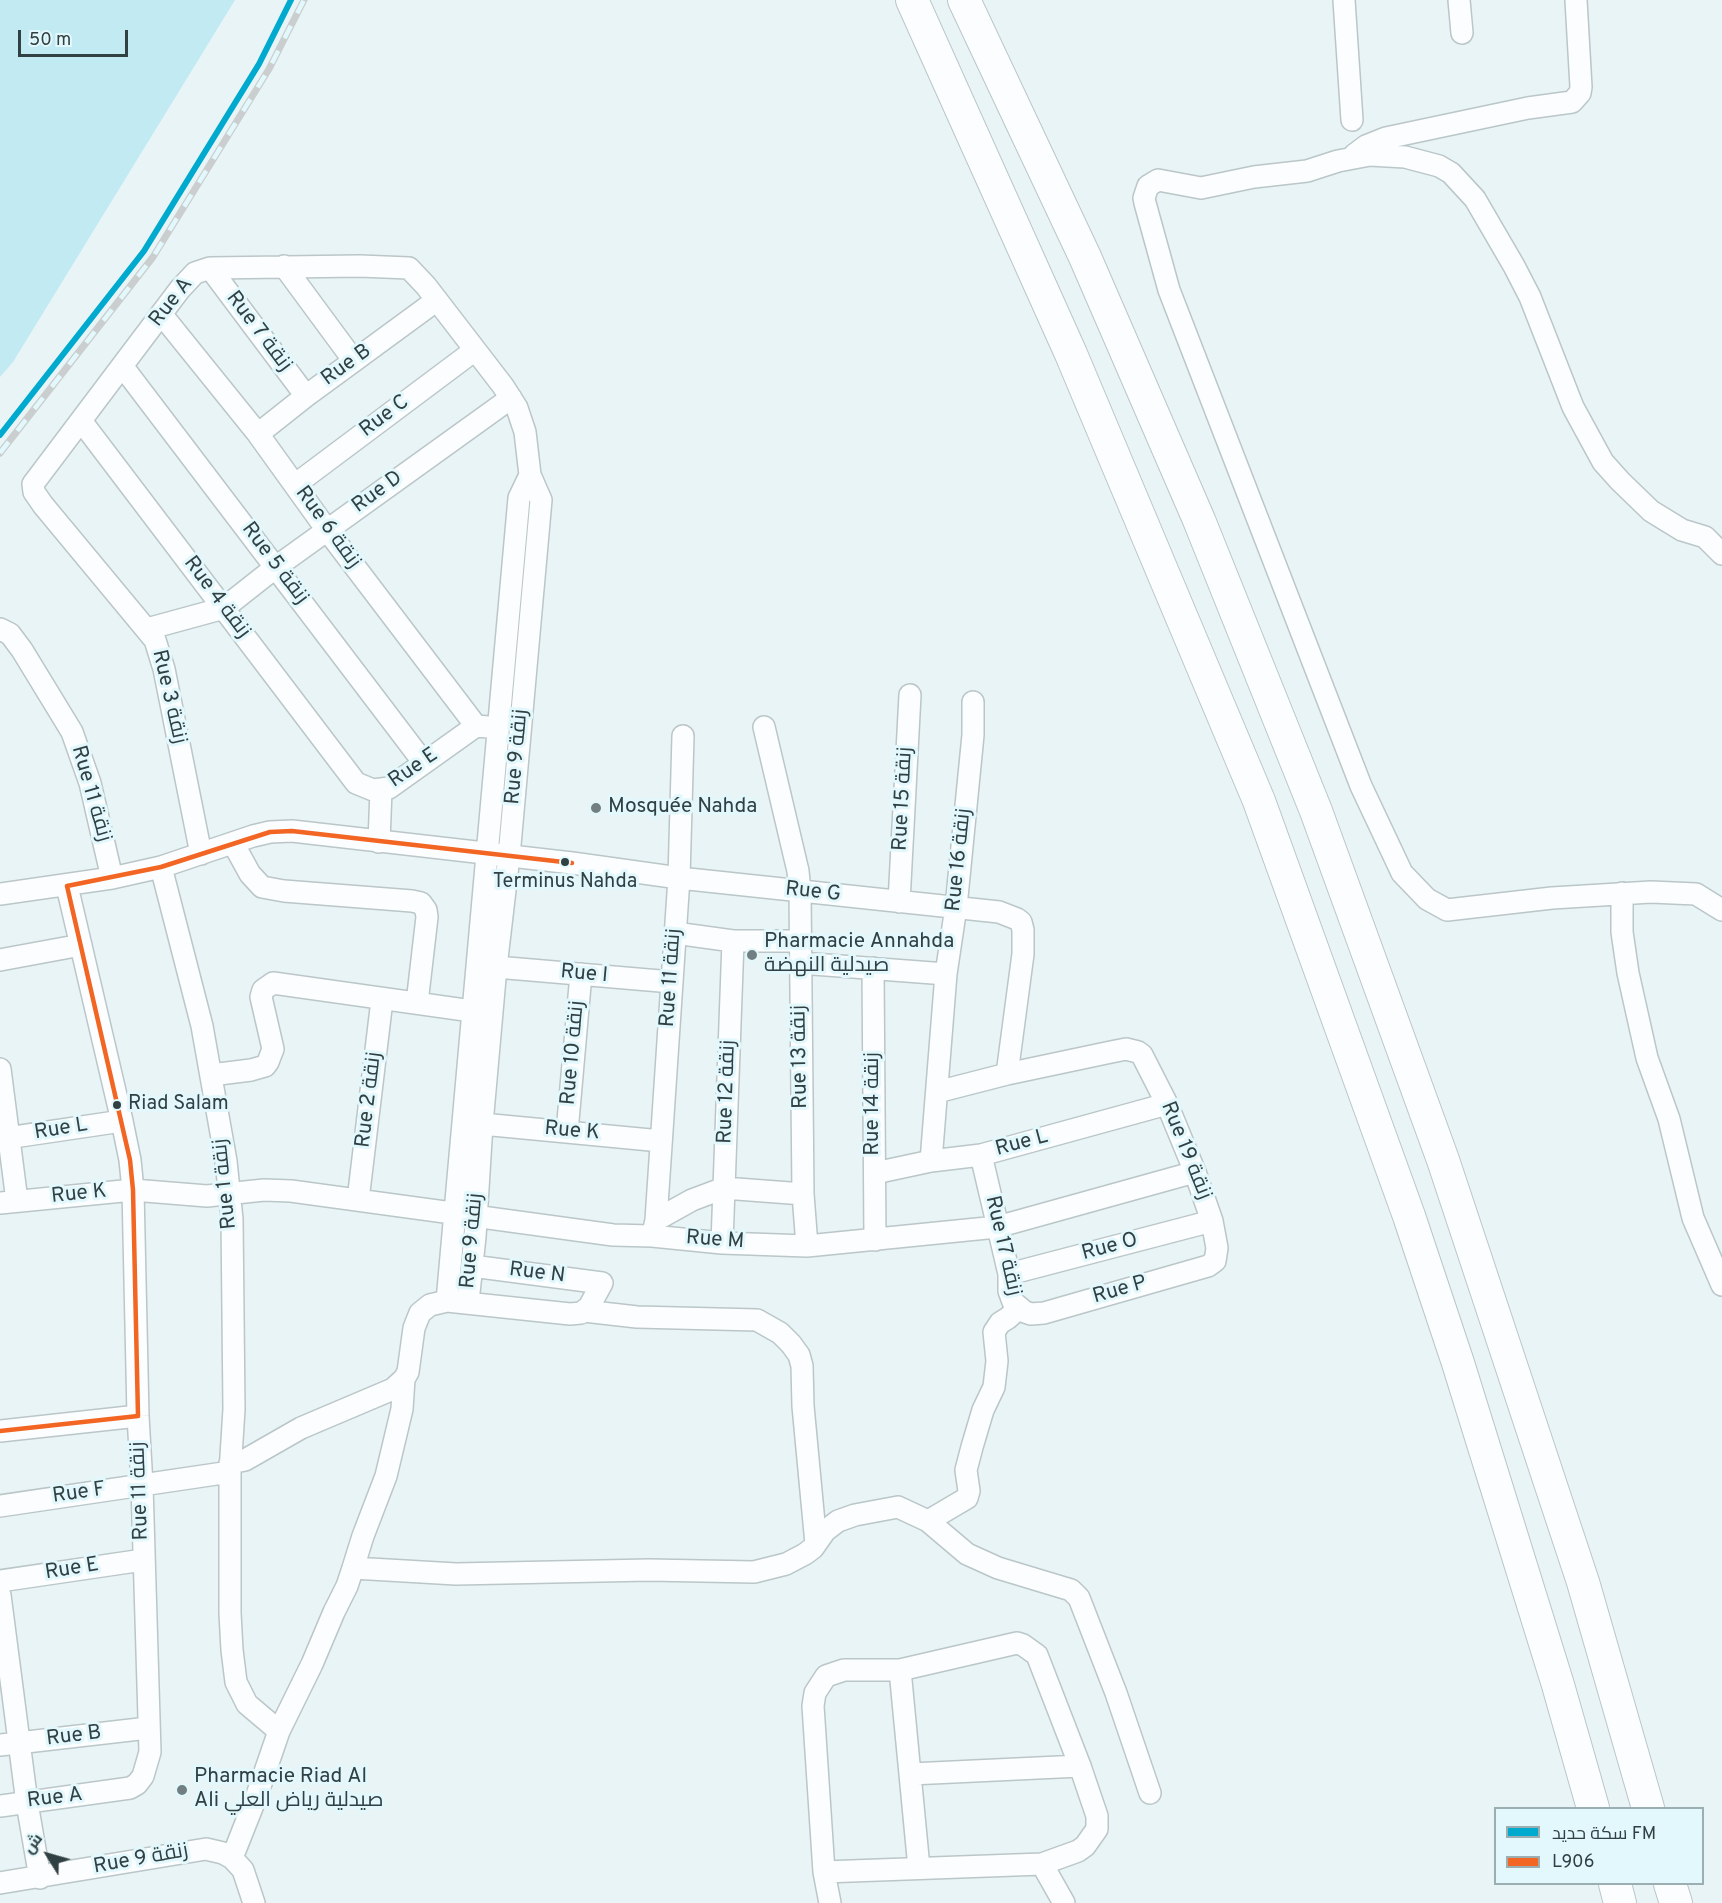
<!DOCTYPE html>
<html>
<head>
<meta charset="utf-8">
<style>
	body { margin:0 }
	#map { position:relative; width:1722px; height:1903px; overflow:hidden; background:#e8f4f6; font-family:Overpass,Cairo,sans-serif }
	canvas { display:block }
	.legend { position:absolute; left:1494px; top:1807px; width:210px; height:78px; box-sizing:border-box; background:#e2f8fc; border:2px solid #9baeb2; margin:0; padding:8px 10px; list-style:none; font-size:18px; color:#314043 }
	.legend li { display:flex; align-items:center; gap:12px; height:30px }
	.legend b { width:30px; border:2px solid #9baeb2 }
	.north { position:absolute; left:18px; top:1825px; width:60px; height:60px; -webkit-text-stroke:4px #e2f8fc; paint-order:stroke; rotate:307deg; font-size:16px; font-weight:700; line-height:24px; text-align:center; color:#314043 }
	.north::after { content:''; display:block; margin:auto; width:21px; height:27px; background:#314043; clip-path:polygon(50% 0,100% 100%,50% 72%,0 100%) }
	.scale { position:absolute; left:18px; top:30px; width:110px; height:27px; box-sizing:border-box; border:3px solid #314043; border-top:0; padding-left:8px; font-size:18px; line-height:21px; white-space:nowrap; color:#314043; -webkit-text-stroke:4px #e2f8fc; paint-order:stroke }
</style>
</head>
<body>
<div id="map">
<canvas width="1722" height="1903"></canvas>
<ul class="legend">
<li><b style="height:8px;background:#00a9ce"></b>سكة حديد FM</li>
<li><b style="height:8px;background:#f26522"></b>L906</li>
</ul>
<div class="north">ش</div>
<div class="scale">50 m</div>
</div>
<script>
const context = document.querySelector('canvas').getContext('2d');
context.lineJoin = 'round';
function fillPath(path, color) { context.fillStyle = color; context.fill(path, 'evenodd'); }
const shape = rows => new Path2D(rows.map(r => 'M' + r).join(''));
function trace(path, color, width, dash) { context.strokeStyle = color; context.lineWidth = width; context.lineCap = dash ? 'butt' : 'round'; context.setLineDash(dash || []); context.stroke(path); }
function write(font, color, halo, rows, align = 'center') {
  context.font = font + ' Overpass,Cairo,sans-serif'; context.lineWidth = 6; context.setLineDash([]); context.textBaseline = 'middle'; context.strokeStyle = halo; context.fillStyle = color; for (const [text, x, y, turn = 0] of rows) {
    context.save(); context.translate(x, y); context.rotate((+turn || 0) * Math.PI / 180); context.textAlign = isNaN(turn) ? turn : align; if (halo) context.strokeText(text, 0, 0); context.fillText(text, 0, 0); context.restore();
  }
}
const green = shape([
	[0,0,235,0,13,362,0,377]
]);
const minor = shape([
	[1344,0,1352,120],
	[1459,0,1462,33],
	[1354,155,1366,146,1386,138,1528,108,1572,102,1580,93,1581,87,1576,0],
	[284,266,354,361],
	[210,268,306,396],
	[162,315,258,434,327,530,476,726,489,727],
	[123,367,424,763],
	[82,422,356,783,373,790,389,788,476,726],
	[258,434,306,396,437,300],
	[296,484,475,350],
	[1722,554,1705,537,1682,530,1651,511,1620,481,1603,462,1573,407,1530,297,1514,266,1475,199,1451,173,1439,166,1405,157,1370,155,1338,161,1307,171,1254,177,1201,188,1158,180,1148,186,1144,198,1145,203,1169,290,1361,786,1402,873,1427,899,1447,910,1552,898,1651,892,1696,894,1722,910],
	[0,629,10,634,22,650,72,732,90,783,112,878],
	[147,629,224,608,276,567,511,398],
	[764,727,798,871,800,892,803,1194,807,1246],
	[379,842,381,790],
	[233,843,250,874,262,887,284,891,412,901,421,903,426,910,427,917,417,1003],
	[201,854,164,669,155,640,43,505,34,492,33,484,180,289,195,273,210,268,360,266,409,268,426,286,503,386,517,408,525,432,530,475,541,500,509,856,496,967,482,1124,475,1237,468,1302],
	[161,867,202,1026,226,1161,232,1219,234,1409,230,1472,230,1613,232,1650,236,1682,247,1704,279,1731],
	[1622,893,1622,932,1628,973,1647,1058,1669,1119,1693,1218,1722,1285],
	[0,894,112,878,161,867,253,836,270,832,292,831,572,863,679,878,999,912,1017,919,1021,922,1023,930,1023,954,1007,1074],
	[899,902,910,695],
	[675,933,733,941,801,941],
	[0,960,81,945],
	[800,963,946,974],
	[496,967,672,982],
	[873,968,875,1240],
	[0,1069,17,1201],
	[211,1075,251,1070,265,1066,268,1062,273,1049,261,997,263,990,273,983,472,1011],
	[937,1092,1007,1074,1111,1052,1126,1049,1138,1052,1142,1055,1167,1104,1195,1172,1212,1221,1217,1248,1215,1261,1208,1266,1044,1313,1031,1314,1025,1312,1013,1302,1009,1291,1009,1274,981,1155],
	[482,1124,661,1141],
	[567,1132,581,974],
	[0,1139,122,1121],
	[931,1161,946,974,956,907,973,735,973,702],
	[875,1173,931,1161,981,1155,1167,1104],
	[358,1200,382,1000],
	[0,1203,133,1190,207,1196,264,1190,291,1191,613,1235,652,1236,722,1243,807,1246,997,1227,1195,1172],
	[656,1220,679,878,683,736],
	[654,1229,656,1220,692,1200,724,1188,803,1194],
	[722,1243,733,941],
	[1009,1274,1212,1221],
	[447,1301,519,498,530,475],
	[584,1311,637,1317,757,1320,780,1333,791,1344,799,1355,802,1366,803,1406,816,1544],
	[0,1431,138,1416],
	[230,1463,245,1460,301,1428,393,1389,404,1379,408,1372,414,1328,420,1313,430,1305,447,1301,570,1314,581,1313,589,1307,602,1283,472,1266],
	[0,1506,230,1472],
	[928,1521,967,1554,998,1568,1071,1590,1079,1598,1116,1693,1150,1793],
	[353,1568,363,1536,386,1476,402,1409,404,1379],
	[0,1581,143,1560],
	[0,1595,27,1803,40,1878],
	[900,1670,919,1868],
	[0,1745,148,1728],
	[911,1774,1080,1766],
	[0,1806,130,1788,137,1784,143,1776,150,1752,142,1485,138,1416,133,1190,130,1160,122,1121,67,886],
	[232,1858,257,1795,279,1731,312,1664,334,1612,347,1586,353,1568,456,1574,649,1570,754,1572,786,1564,805,1554,813,1548,825,1531,838,1521,855,1515,898,1507,928,1521,967,1498,969,1491,966,1470,972,1447,983,1410,994,1387,997,1361,994,1332,1000,1323,1008,1318,1019,1308],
	[1042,1864,1064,1903],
	[824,1872,1042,1864,1078,1851,1085,1846,1097,1829,1097,1816,1080,1766,1037,1655,1023,1645,1017,1643,900,1670,844,1670,826,1676,815,1693,813,1706,824,1872,830,1903],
	[0,1883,206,1849,223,1853,232,1858,243,1870,254,1903]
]);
const highway = shape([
	[912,0,1071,354,1259,801,1409,1216,1458,1363,1558,1685,1593,1808],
	[964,0,1085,257,1199,520,1316,811,1443,1160,1583,1582,1648,1808],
	[1615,1884,1620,1903],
	[1670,1884,1676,1903]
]);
const rail = shape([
	[0,453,153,257,269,69,304,0]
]);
const bus1 = shape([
	[67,886,130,1160,133,1190,138,1416],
	[67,886,161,867,270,832,292,831,572,863],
	[0,1431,138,1416]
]);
const rail1 = shape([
	[0,435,144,251,259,64,291,0]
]);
const markers = [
	[596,808,6,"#717f82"],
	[565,862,5,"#314043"],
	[752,955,6,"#717f82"],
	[117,1105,5,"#314043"],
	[182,1790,6,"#717f82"]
];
const busNames = [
	["Terminus Nahda",565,883],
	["Riad Salam",128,1105,"left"]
];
const streetNames = [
	["Rue A",172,303,-52],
	["Rue 7 زنقة",258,332,53],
	["Rue B",347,366,-36],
	["Rue C",385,417,-37],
	["Rue D",378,493,-36],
	["Rue 6 زنقة",327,528,54],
	["Rue 5 زنقة",274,564,53],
	["Rue 4 زنقة",216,598,53],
	["Rue 3 زنقة",168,697,77],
	["Rue 9 زنقة",518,757,-85],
	["Rue E",414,769,-34],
	["Rue 11 زنقة",90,794,74],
	["Rue 15 زنقة",904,799,-87],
	["Rue 16 زنقة",960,860,-84],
	["Rue G",813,893,6],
	["Rue I",584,975,5],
	["Rue 11 زنقة",672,978,-86],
	["Rue 10 زنقة",574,1053,-85],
	["Rue 13 زنقة",801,1057,-91],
	["Rue 12 زنقة",728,1092,-88],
	["Rue 2 زنقة",370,1100,-83],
	["Rue 14 زنقة",874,1104,-90],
	["Rue L",61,1130,-9],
	["Rue K",572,1132,5],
	["Rue L",1022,1144,-15],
	["Rue 19 زنقة",1185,1151,68],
	["Rue 1 زنقة",226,1184,-96],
	["Rue K",79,1195,-6],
	["Rue 9 زنقة",473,1241,-85],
	["Rue M",715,1241,4],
	["Rue 17 زنقة",1002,1246,77],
	["Rue O",1110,1248,-15],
	["Rue N",537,1274,7],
	["Rue P",1120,1291,-16],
	["Rue 11 زنقة",141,1491,-92],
	["Rue F",79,1494,-8],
	["Rue E",72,1570,-9],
	["Rue B",74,1737,-7],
	["Rue A",55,1799,-7],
	["Rue 9 زنقة",141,1860,-10]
];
const poiNames = [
	["Mosquée Nahda",608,808],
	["Pharmacie Annahda",764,943],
	["صيدلية النهضة",764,967],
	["Pharmacie Riad Al",194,1778],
	["Ali صيدلية رياض العلي",194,1802]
];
fillPath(green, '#c2eaf3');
trace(minor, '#bac6c8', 24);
trace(highway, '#bac6c8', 34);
trace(minor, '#fcfdfe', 21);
trace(highway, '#fcfdfe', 32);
trace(rail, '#cacece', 7);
trace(rail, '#e2f8fc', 4.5, [14]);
trace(bus1, '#f26522', 4.5);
trace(rail1, '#00a9ce', 6);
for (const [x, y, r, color] of markers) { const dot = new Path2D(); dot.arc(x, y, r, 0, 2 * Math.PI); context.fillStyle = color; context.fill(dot); trace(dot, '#e2f8fc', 2); }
write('20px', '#314043', '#e2f8fc', busNames);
write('21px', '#314043', '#e2f8fc', streetNames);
write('21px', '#314043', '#e2f8fc', poiNames, 'left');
</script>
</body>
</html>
